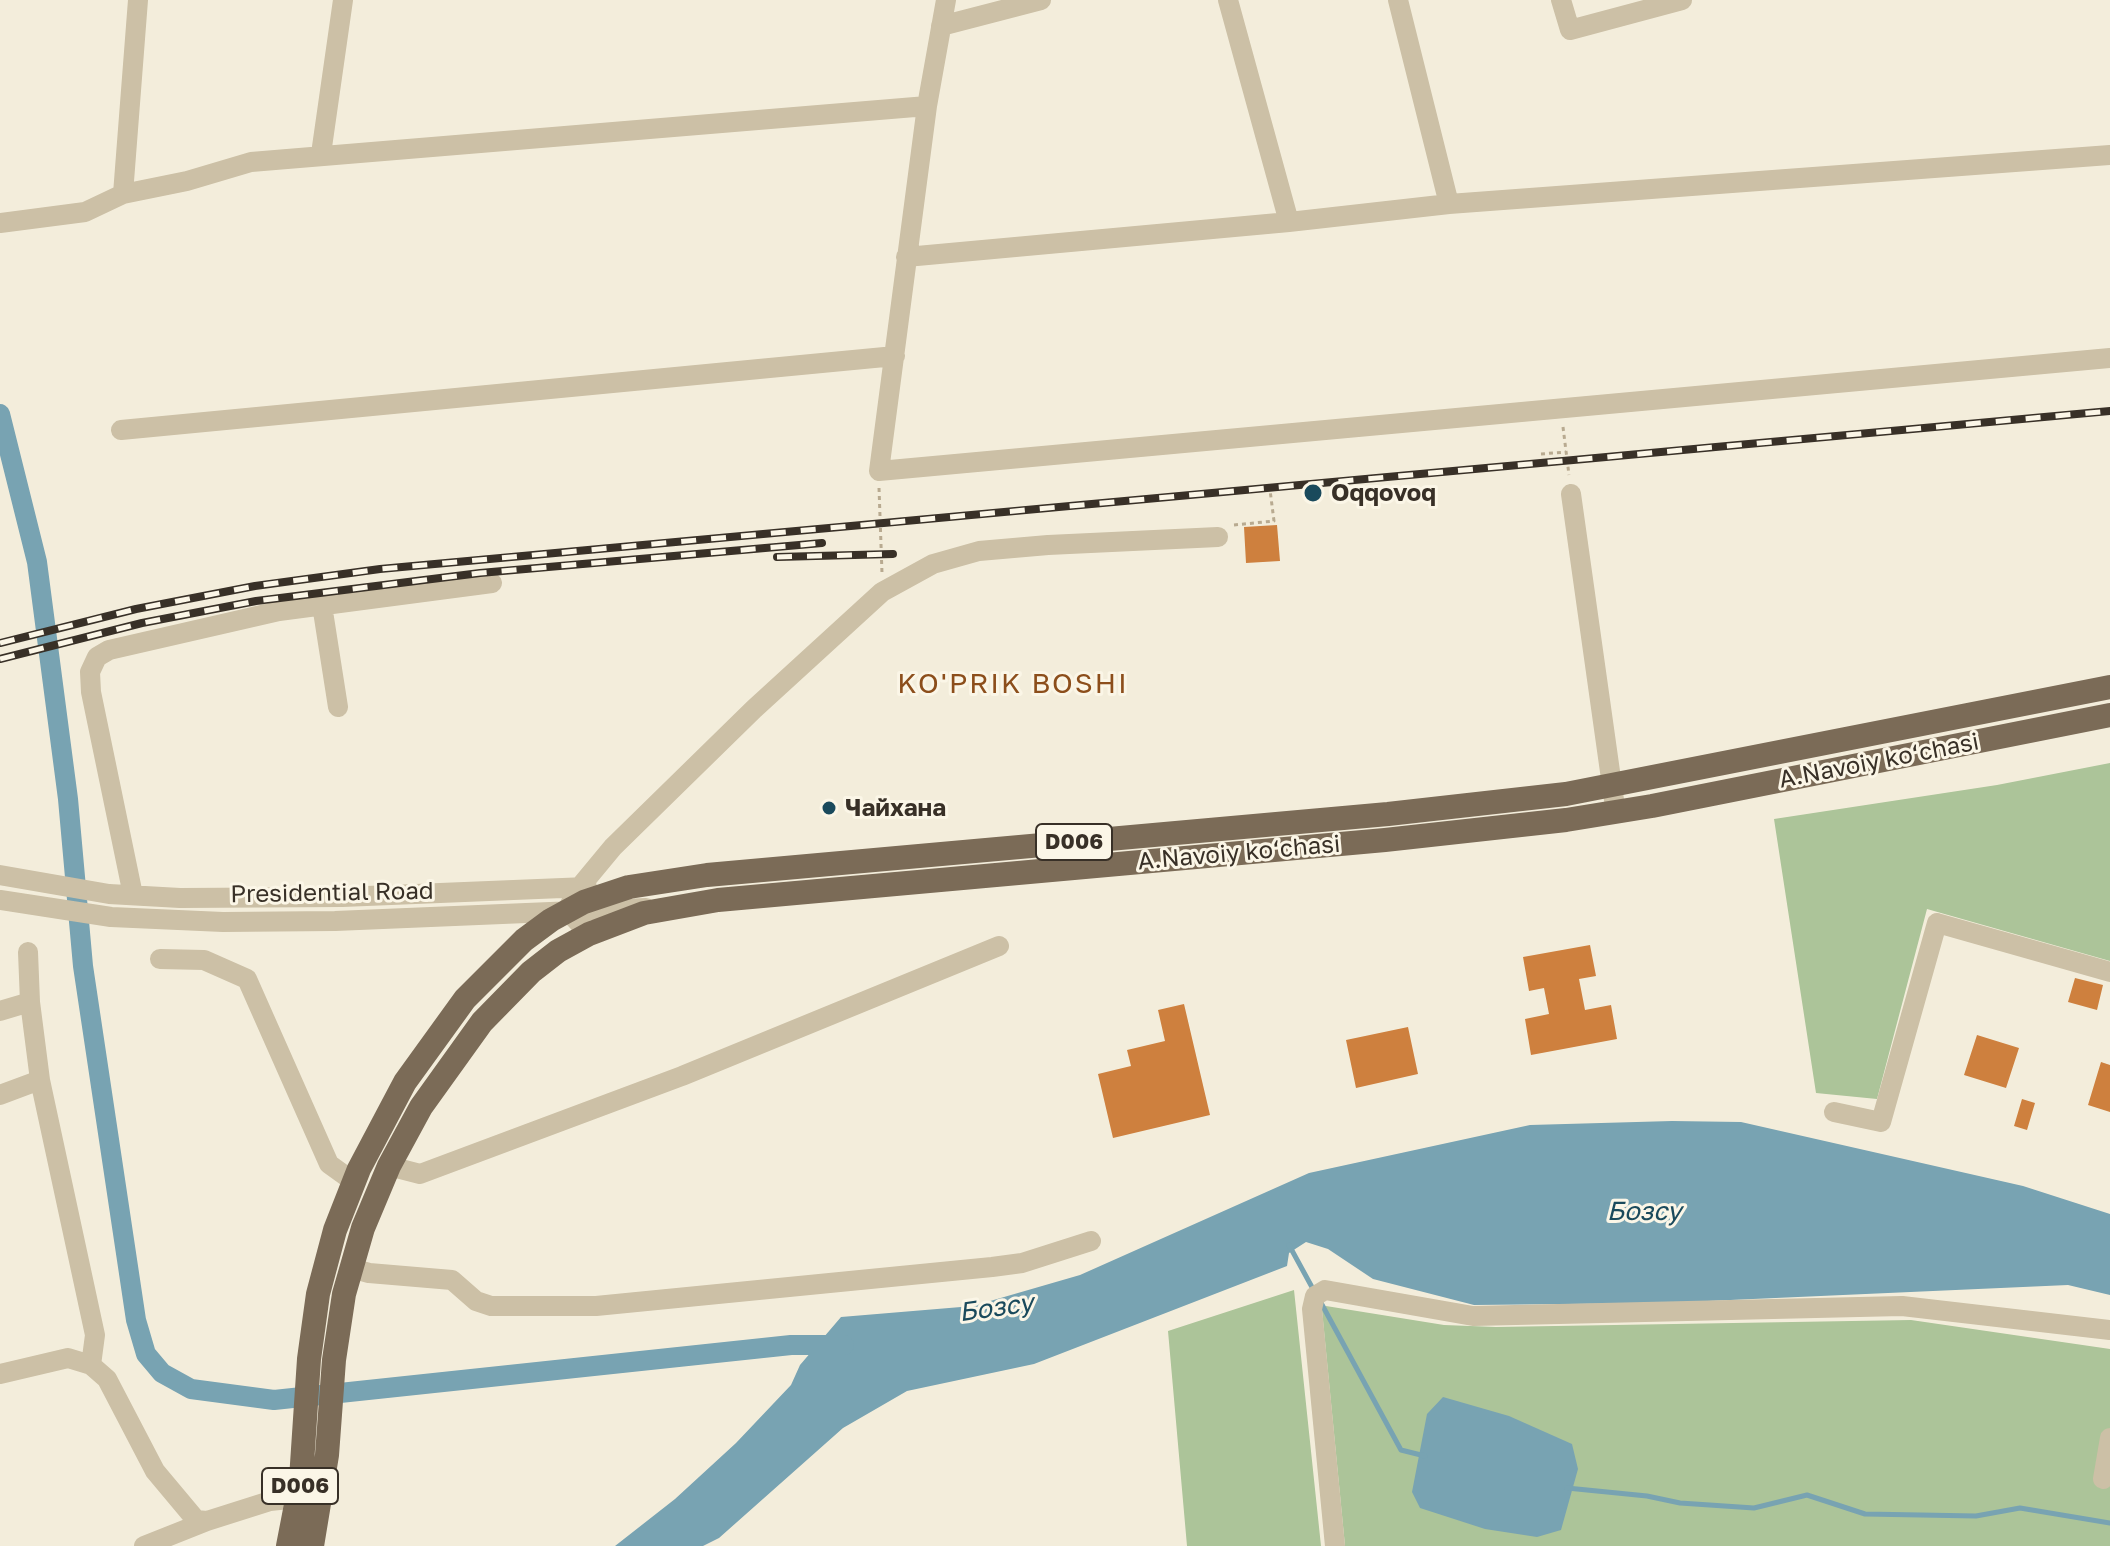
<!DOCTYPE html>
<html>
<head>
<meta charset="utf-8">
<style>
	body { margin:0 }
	canvas { display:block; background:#f3eddb }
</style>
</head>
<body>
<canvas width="2110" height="1546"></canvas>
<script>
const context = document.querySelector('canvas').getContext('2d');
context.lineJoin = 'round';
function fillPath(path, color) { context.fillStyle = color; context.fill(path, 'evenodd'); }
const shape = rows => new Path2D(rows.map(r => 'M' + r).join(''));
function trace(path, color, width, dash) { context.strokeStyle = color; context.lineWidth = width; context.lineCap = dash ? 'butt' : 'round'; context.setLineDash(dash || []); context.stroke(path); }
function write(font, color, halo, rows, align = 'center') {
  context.font = font + ' "Golos Text",sans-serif'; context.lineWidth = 6; context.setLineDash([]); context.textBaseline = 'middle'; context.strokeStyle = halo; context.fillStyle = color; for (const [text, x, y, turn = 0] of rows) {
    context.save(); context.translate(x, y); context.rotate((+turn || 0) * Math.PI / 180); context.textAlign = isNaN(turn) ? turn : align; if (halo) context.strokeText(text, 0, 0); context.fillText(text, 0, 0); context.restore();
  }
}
const green = shape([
	[2110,763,2110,961,1927,909,1877,1099,1816,1093,1774,819,1997,785],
	[1294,1290,1321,1546,1187,1546,1168,1331],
	[1326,1306,1444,1325,1496,1327,1911,1320,2110,1349,2110,1546,1345,1546,1322,1310]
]);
const water = shape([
	[1672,1121,1741,1122,2023,1186,2110,1214,2110,1295,2068,1285,1663,1303,1474,1305,1373,1279,1328,1249,1306,1242,1289,1253,1287,1266,1034,1364,907,1391,843,1428,719,1538,703,1546,615,1546,675,1499,736,1443,791,1385,800,1365,841,1317,973,1306,1080,1275,1309,1173,1530,1125],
	[1443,1397,1509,1416,1572,1444,1578,1469,1561,1530,1537,1537,1485,1529,1420,1508,1412,1492,1427,1414]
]);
const stream = shape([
	[1289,1245,1313,1289],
	[1320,1301,1401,1450,1425,1456],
	[1567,1488,1647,1496,1680,1503,1754,1508,1807,1495,1865,1514,1976,1516,2020,1508,2110,1523]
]);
const canal = shape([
	[0,414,37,562,68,799,83,966,136,1320,146,1354,162,1373,191,1389,274,1400,791,1345,844,1345]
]);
const building = shape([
	[1277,525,1280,561,1246,563,1244,527],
	[1590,945,1596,976,1579,979,1585,1010,1611,1005,1617,1039,1531,1055,1525,1019,1549,1014,1544,988,1529,991,1523,957],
	[2075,978,2103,985,2097,1010,2068,1002],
	[1184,1004,1210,1115,1113,1138,1098,1074,1131,1066,1127,1050,1165,1041,1158,1010],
	[1408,1027,1418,1074,1356,1088,1346,1040],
	[1977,1035,2019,1048,2006,1088,1964,1075],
	[2101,1062,2110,1065,2110,1112,2088,1105],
	[2022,1099,2035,1103,2027,1130,2014,1126]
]);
const path = shape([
	[1563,427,1569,475],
	[1541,454,1566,452],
	[879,488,882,573],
	[1234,525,1274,521,1269,482]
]);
const minor = shape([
	[946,0,927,106,879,471,2110,358],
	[1228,0,1289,222],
	[1398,0,1449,204],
	[1561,0,1570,30,1682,0],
	[941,26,1041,0],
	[321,154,343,0],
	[123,194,138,0],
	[0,223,85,212,123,194,187,181,251,162,927,106],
	[906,257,1289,222,1449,204,2110,155],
	[121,430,895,356],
	[1571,494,1614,800],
	[322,605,338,707],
	[0,875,109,894,180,898,342,897,587,887],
	[133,895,91,692,90,672,97,657,109,650,279,611,492,583],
	[0,900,111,917,223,922,335,921,646,908],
	[589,934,567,910,579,888,613,847,754,709,882,592,933,564,979,551,1048,545,1218,537],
	[28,952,30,1002,40,1080,95,1335,91,1365],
	[160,959,204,960,247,979,329,1164,354,1182],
	[0,1011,30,1002],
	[0,1095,40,1080],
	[1834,1112,1881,1122,1937,923,2110,972],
	[389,1166,420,1174,682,1076,999,946],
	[351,1268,369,1273,452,1280,476,1301,491,1306,596,1306,992,1267,1022,1263,1091,1241],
	[0,1374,68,1358,91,1365,107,1379,155,1471,196,1520,207,1521,270,1501,298,1498],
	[2103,1479,2110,1438],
	[144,1546,207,1521],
	[1335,1546,1312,1309,1315,1296,1325,1290,1473,1316,1902,1306,2110,1330]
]);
const major = shape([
	[288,1546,301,1479,309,1359,318,1294,335,1230,359,1169,405,1082,465,999,524,940,551,920,584,902,629,887,707,875,1388,814,1566,794,2110,687],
	[312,1546,327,1455,334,1360,344,1294,363,1228,389,1166,421,1107,482,1022,531,972,558,951,589,934,644,913,718,900,1385,840,1566,820,1652,806,2110,715]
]);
const rail = shape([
	[777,557,893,554],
	[0,643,136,609,255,586,380,569,2110,411],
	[0,659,142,623,256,601,480,573,822,543]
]);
const markers = [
	[1313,493,10,"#1a4a5c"],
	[829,808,8,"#1a4a5c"]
];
const shields = [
	[1074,842,76],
	[300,1486,76]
];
const shieldNames = [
	["D006",1074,842],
	["D006",300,1486]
];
const poiNames = [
	["Oqqovoq",1331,493],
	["Чайхана",845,808]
];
const streetNames = [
	["A.Navoiy ko‘chasi",1879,761,-11],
	["A.Navoiy ko‘chasi",1239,853,-5],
	["Presidential Road",332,893,-1]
];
const waterNames = [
	["Бозсу",1644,1212],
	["Бозсу",996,1308,-8]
];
const quarterNames = [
	["KO'PRIK BOSHI",1013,684]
];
fillPath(green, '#acc499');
fillPath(water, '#78a3b2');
trace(stream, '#78a3b2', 5);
trace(canal, '#78a3b2', 20);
fillPath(building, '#ce803e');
trace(path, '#b8aa90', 3, [4, 4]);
trace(minor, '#ccc0a6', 20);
trace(major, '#7b6b57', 24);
trace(rail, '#383027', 8);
trace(rail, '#fbf6e7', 5, [15]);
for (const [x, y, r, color] of markers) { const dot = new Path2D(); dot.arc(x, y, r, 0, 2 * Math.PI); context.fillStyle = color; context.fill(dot); trace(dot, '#fbf6e7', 3); }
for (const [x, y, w] of shields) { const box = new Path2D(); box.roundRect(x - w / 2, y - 18, w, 36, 6); context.fillStyle = '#fbf6e7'; context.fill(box); trace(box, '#383027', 2); }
write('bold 22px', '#383027', null, shieldNames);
write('bold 24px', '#383027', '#fbf6e7', poiNames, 'left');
write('24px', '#383027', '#fbf6e7', streetNames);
write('italic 26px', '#1a4a5c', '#fbf6e7', waterNames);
context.letterSpacing = '2px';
write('28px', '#8c4e1b', '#fbf6e7', quarterNames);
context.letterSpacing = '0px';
</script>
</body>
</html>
